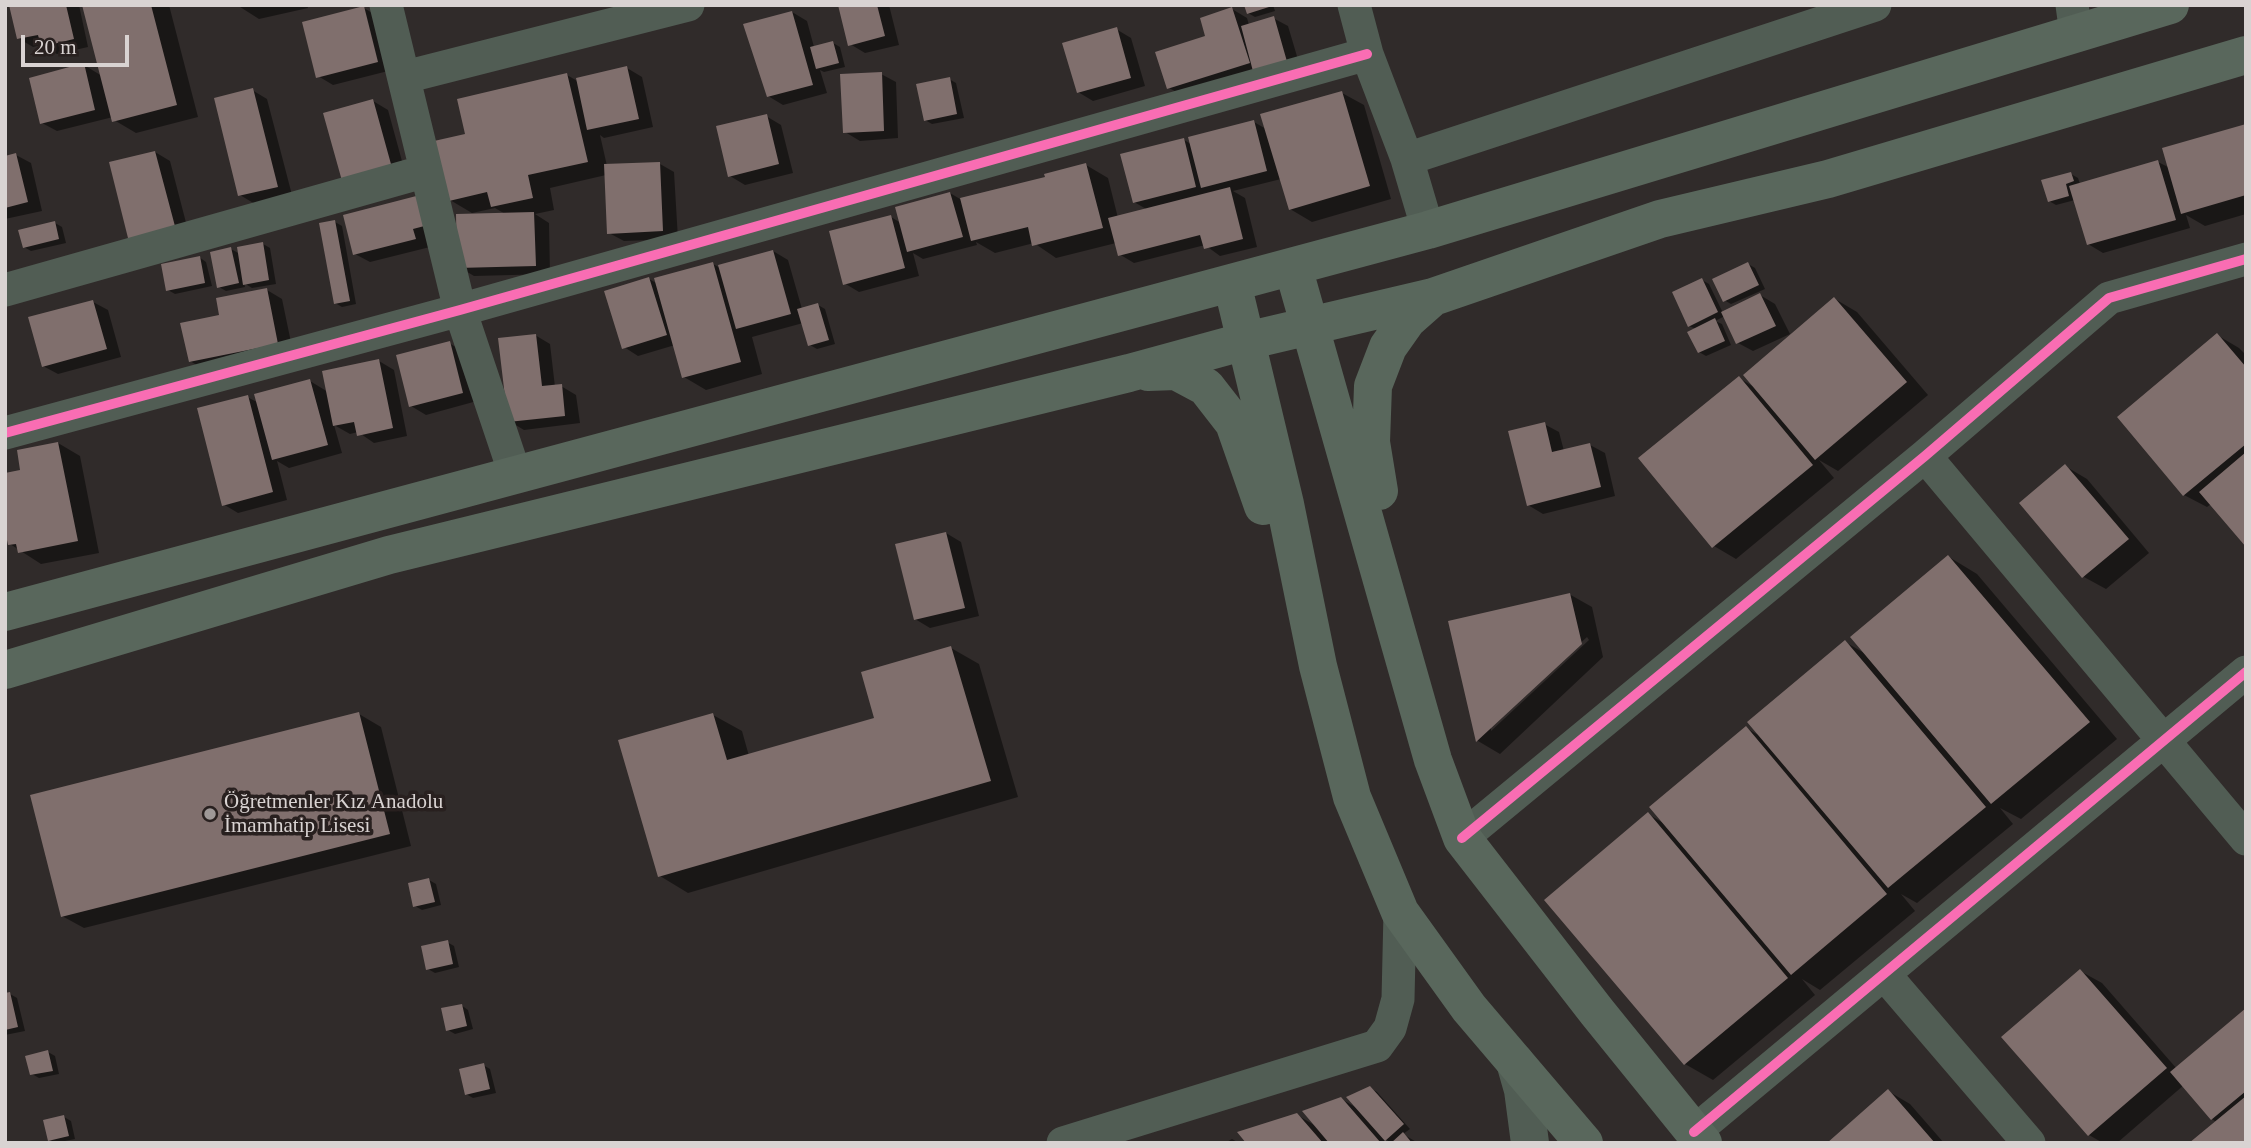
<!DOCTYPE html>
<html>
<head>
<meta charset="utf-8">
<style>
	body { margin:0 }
	#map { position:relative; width:2251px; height:1148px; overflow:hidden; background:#302b2a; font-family:Georgia,serif }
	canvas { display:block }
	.frame { position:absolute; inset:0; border:7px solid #d9d3d2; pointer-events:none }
	.scale { position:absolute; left:21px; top:35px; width:108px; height:32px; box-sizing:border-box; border:4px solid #d9d3d2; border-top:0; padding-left:9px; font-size:21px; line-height:24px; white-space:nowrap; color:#d9d3d2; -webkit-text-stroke:5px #28201f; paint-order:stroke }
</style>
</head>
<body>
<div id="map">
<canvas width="2251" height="1148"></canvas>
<div class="frame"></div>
<div class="scale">20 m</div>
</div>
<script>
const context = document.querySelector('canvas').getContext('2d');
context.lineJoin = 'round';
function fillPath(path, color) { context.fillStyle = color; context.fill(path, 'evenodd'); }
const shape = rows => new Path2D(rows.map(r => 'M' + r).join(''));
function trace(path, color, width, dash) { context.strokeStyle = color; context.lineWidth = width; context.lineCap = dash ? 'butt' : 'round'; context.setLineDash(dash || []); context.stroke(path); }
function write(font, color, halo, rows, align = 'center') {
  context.font = font + ' Georgia,serif'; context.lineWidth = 7; context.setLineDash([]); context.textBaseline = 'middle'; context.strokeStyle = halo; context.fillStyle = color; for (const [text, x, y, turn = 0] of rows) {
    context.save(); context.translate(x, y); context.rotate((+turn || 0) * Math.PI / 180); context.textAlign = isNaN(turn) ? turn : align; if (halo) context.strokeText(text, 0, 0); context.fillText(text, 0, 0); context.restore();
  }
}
const shadow = shape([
	[10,5,79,5,88,47,57,54,41,45,33,47,18,38],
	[84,5,169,5,198,117,136,133,114,120,113,117,57,131,42,123,84,65,102,76],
	[307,5,308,8,259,19,237,5],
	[840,5,889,5,899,45,865,53,850,44],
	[1246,5,1273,5,1275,11,1255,17,1248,13],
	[364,8,379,17,392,70,333,85,318,76],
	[1232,9,1247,18,1249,25,1273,18,1288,26,1302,73,1184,96,1169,88],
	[792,12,807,21,814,47,833,43,840,47,845,67,824,72,820,70,827,93,783,105,768,96],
	[1116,29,1131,38,1145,86,1093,101,1078,92],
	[627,68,642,77,653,127,604,138,600,135,607,166,660,164,674,172,678,239,624,241,609,233,606,175,550,188,554,210,535,214,549,223,550,274,474,276,459,267,507,215,495,208,472,213,450,200,467,135,567,75,579,82],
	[881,74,896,82,898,138,860,141,845,132],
	[949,79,956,83,964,118,932,124,925,120],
	[252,90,267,99,292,195,255,204,240,195],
	[1342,93,1364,105,1391,199,1312,222,1290,209,1281,179,1233,191,1245,198,1257,247,1220,256,1205,245,1134,263,1119,254,1116,243,1056,258,1034,243,995,253,976,242,977,245,923,259,913,253,919,276,859,292,844,283,891,217,901,223,950,193,960,199,1048,178,1086,165,1108,178,1118,218,1148,210,1134,202,1184,140,1191,144,1254,122,1266,129],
	[373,101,388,110,408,183,325,114],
	[766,116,781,125,793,173,745,185,730,176],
	[2246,126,2246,214,2205,226,2186,215,2190,228,2103,253,2088,244,2075,200,2056,205,2049,201,2071,174,2078,178,2080,184,2158,162,2170,168],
	[155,152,170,161,190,238,146,249],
	[16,155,31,163,42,211,5,219,5,157],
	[424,196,430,247,370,262,355,254],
	[335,222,342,226,356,304,342,307,335,303],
	[55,223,62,227,66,243,31,251,24,247],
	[263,244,270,248,276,284,252,288,244,283,245,287,226,291,219,287,231,249,240,254],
	[773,251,788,260,802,309,818,305,825,309,835,344,817,349,810,345,803,323,752,337,762,374,706,390,684,377,675,345,638,356,624,347,649,279,658,284,713,264,720,268],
	[199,257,206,262,212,286,175,294,168,290],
	[1748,264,1755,268,1765,289,1731,304,1724,300],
	[1702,280,1709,284,1723,313,1760,295,1775,304,1790,334,1753,351,1738,343,1725,316,1715,321,1722,324,1731,345,1706,356,1699,352,1696,329,1689,326],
	[267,290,282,299,293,352,205,370,190,361,221,316],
	[1835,299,1857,312,1928,395,1838,471,1819,460,1834,478,1736,559,1714,546,1739,378,1754,387],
	[93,302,108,310,121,357,58,374,43,366],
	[535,335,550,344,555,387,561,386,576,395,580,423,524,430,509,421],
	[2217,335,2239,348,2246,355,2246,545,2211,504,2207,507,2184,495],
	[449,343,464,352,477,401,426,415,411,406],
	[379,361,394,370,407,436,374,443,358,432,350,434,334,425,342,453,289,468,277,461,287,500,238,513,223,504,247,397,259,403,310,381,328,392],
	[1544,424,1559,432,1564,451,1590,445,1605,453,1615,496,1543,514,1528,505],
	[58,443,80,456,99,553,41,564,10,544,22,471],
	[2065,466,2087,479,2149,553,2106,589,2084,577],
	[946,533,961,542,979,616,930,628,915,619],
	[1949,557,1977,574,2117,739,2021,819,2000,808,2013,824,1917,903,1901,894,1915,911,1820,990,1802,979,1815,995,1713,1080,1685,1064,1648,814,1665,824,1746,728,1762,737,1845,642,1866,654],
	[1569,594,1592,607,1603,657,1500,754,1478,741,1450,622],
	[1587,637,1589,640,1491,731,1491,726],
	[951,648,979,664,1018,797,688,893,660,876,713,715,742,731,749,756,877,719],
	[359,714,381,727,411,846,84,928,62,916],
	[429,880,436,884,441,905,422,910,415,906],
	[447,942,454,946,459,967,435,973,428,969],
	[2080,971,2102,983,2177,1069,2246,1011,2246,1143,2212,1119,2184,1085,2117,1143,2103,1143,2089,1135,2004,1037],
	[10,994,17,998,25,1031,5,1035,5,995],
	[461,1005,468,1010,473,1029,455,1034,448,1030],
	[48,1052,55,1056,59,1074,39,1078,32,1074],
	[483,1065,490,1069,496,1093,473,1098,466,1094],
	[1370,1088,1377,1092,1410,1129,1403,1134,1418,1143,1392,1143,1383,1138,1387,1143,1248,1143,1297,1115,1316,1126,1341,1099,1359,1109],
	[1888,1091,1910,1104,1944,1143,1829,1143],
	[64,1117,71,1121,75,1139,55,1143,50,1140],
	[1232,1139,1239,1143,1225,1143]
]);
const building = shape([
	[9,5,66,5,74,39,41,47,38,35,17,39],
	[82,5,151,5,177,105,112,122],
	[838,5,877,5,885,36,848,46],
	[1244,5,1268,5,1269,7,1247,14],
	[364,6,378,62,316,78,302,22],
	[1232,7,1250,63,1167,89,1155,52,1205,36,1200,18],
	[792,11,813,85,767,97,743,24],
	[1274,16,1288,65,1254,75,1241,26],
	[1117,27,1131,78,1077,93,1062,43],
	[833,41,839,63,816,69,810,47],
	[84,63,95,110,40,124,29,78],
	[627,66,639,119,587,130,576,78],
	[882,72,884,131,843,133,840,74],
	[567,73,588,162,528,175,533,198,491,207,487,192,449,201,434,141,465,134,457,99],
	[950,77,957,114,924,121,916,84],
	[253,88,278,187,238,196,214,98],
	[1342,91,1370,186,1289,210,1260,114],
	[373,99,394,175,344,188,323,113],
	[767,114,779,164,728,177,716,126],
	[1254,120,1267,171,1201,188,1188,137],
	[2246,124,2246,195,2181,214,2162,148],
	[1184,138,1196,187,1133,203,1120,154],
	[155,151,176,230,129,242,109,162],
	[16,153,28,202,5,208,5,156],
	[2158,160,2176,220,2087,245,2069,186],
	[660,162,663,231,607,234,604,164],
	[1086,163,1103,228,1032,246,1028,227,971,241,960,198,1045,177,1044,174],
	[2071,172,2074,181,2066,184,2069,196,2048,202,2041,180],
	[1230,187,1243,239,1204,249,1200,235,1118,256,1108,218],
	[950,192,963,237,907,252,895,207],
	[424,194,432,224,413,229,416,239,353,255,343,215],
	[534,212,536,266,457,268,456,214],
	[891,215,905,268,843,285,829,231],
	[335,220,350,301,334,304,319,223],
	[55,221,59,239,23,248,18,230],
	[263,242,269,280,243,285,237,247],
	[231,247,239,283,217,288,210,252],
	[773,250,791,314,736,329,718,265],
	[200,256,205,283,166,291,161,264],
	[713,262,741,362,682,378,654,278],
	[1748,262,1759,285,1723,302,1712,279],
	[649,277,667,335,622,349,604,291],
	[1702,278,1718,312,1688,327,1672,292],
	[267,288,278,344,189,362,180,323,219,315,216,298],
	[1760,293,1776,326,1736,344,1721,312],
	[1834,297,1907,382,1815,460,1743,375],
	[93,300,107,349,42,367,28,317],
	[818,303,829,340,808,346,797,309],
	[1715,318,1725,341,1698,353,1687,332],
	[2217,333,2246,367,2246,444,2183,496,2117,417],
	[536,334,542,386,562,384,565,416,508,422,498,338],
	[450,341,463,393,409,407,396,355],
	[379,359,393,428,357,436,354,422,333,426,322,371],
	[1739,376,1813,465,1712,548,1638,458],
	[310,379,328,445,272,460,254,394],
	[248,395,273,492,222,506,197,408],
	[1545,422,1552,452,1590,443,1601,487,1527,506,1508,431],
	[58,442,78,541,18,553,16,544,8,545,5,530,5,473,20,470,17,450],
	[2246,452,2246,547,2199,492],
	[2065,464,2129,539,2082,578,2019,503],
	[946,532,965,608,914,620,895,544],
	[1948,555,2090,722,1991,804,1850,637],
	[1570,593,1582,644,1476,742,1448,621],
	[1845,640,1986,807,1888,888,1747,722],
	[951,646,991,781,658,877,618,740,713,713,727,760,874,718,861,672],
	[359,712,390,834,61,917,30,795],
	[1746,726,1887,894,1791,975,1649,807],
	[1648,812,1788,978,1684,1065,1544,900],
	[429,878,435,902,413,907,408,883],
	[448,940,453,964,426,970,421,946],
	[2080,969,2167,1068,2088,1136,2001,1037],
	[10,992,18,1027,5,1030,5,993],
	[462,1004,467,1026,446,1031,441,1008],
	[2246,1008,2246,1091,2211,1120,2170,1072],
	[48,1050,53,1071,30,1075,25,1056],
	[484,1063,490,1089,465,1095,459,1069],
	[1370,1086,1404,1124,1385,1141,1346,1097],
	[1888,1089,1935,1143,1827,1143],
	[2246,1096,2246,1143,2189,1143],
	[1341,1097,1381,1143,1329,1143,1302,1111],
	[1297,1113,1323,1143,1246,1143,1237,1132],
	[64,1115,69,1136,48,1141,43,1120],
	[1403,1132,1412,1143,1391,1143]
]);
const minor = shape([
	[386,5,460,310,515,474],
	[1354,5,1367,54,1407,159,1428,230],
	[2072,5,2076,34],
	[405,77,688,5],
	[1407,159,1875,5],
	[5,290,426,171],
	[5,433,460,310,1367,54],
	[1925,456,2246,839],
	[1462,838,1925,456,2109,298,2246,259],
	[1884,974,2029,1143],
	[1694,1132,2246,672],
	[1063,1143,1377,1046,1390,1028,1398,999,1400,912]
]);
const tertiary = shape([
	[1515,1062,1523,1090,1530,1143]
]);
const secondary = shape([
	[1293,267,1433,760,1462,838,1597,1012,1703,1143],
	[1232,283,1285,504,1318,666,1352,797,1400,912,1469,1008,1584,1143],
	[1148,372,1176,371,1206,387,1234,423,1263,506],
	[1379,491,1371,442,1373,386,1388,347,1407,320,1433,297],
	[5,612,1428,230,2170,5],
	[5,670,389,555,1129,373,1246,341,1433,297,1660,219,1828,179,2246,55]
]);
const cycleway = shape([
	[5,433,460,310,1367,54],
	[1462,838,1925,456,2109,298,2246,259],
	[1694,1132,2246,672]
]);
const markers = [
	[210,814,7,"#9e9897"]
];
const poiNames = [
	["Öğretmenler Kız Anadolu",224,802],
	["İmamhatip Lisesi",224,826]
];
fillPath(shadow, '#0007');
fillPath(building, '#806f6d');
trace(minor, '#515d54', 33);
trace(tertiary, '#515d54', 38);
trace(secondary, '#59675c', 38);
trace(cycleway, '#f96db3', 10);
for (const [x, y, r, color] of markers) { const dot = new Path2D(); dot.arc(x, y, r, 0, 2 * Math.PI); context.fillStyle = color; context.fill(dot); trace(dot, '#28201f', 2.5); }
write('21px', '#d9d3d2', '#28201f', poiNames, 'left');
</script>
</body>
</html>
